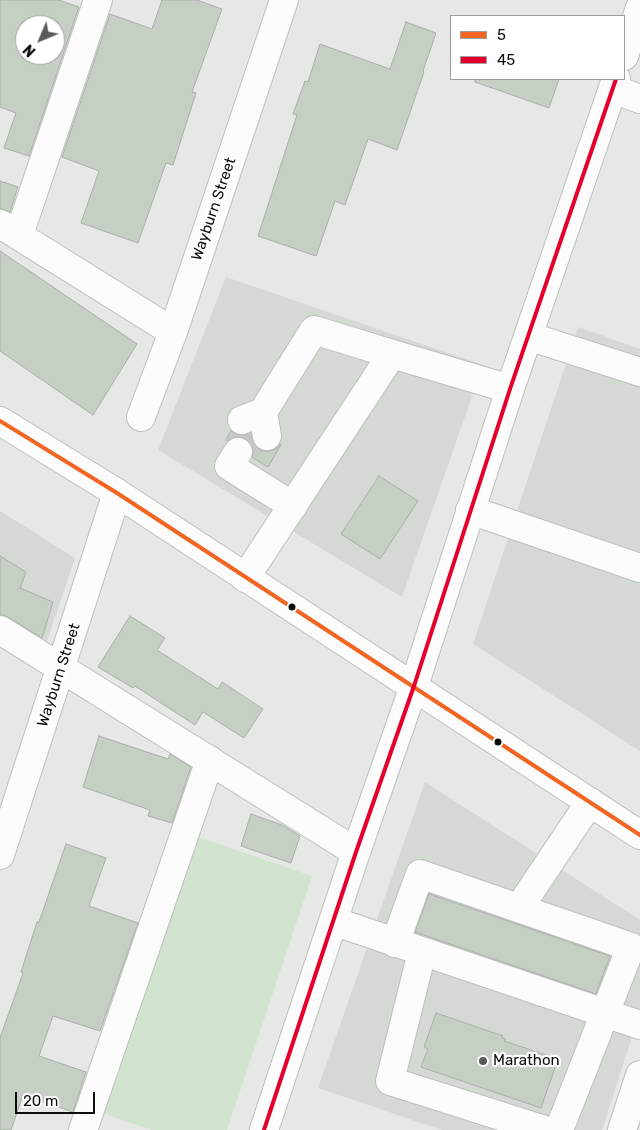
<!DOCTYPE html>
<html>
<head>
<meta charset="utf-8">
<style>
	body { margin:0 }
	#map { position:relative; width:640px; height:1130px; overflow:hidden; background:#e5e8e4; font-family:Rubik,sans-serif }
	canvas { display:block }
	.legend { position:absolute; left:450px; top:15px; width:175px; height:65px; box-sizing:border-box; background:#fff; border:1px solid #9d9e9d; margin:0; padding:6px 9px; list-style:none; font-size:15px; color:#0b0d0b }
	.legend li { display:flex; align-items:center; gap:10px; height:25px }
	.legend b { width:25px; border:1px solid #9d9e9d }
	.north { position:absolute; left:15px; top:15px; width:50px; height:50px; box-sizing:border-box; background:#fff; border:1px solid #9d9e9d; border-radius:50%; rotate:225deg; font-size:14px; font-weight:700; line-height:20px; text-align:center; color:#0b0d0b }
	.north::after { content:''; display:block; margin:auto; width:18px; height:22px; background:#575a57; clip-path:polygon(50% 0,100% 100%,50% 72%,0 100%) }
	.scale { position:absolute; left:15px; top:1092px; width:80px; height:22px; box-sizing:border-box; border:2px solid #0b0d0b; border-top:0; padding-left:6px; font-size:15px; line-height:18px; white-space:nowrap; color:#0b0d0b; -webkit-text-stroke:4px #fff; paint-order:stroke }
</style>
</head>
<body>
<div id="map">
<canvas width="640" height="1130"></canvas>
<ul class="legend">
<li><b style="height:6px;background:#f26522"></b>5</li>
<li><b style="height:6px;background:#e4002b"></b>45</li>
</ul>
<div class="north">N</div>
<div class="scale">20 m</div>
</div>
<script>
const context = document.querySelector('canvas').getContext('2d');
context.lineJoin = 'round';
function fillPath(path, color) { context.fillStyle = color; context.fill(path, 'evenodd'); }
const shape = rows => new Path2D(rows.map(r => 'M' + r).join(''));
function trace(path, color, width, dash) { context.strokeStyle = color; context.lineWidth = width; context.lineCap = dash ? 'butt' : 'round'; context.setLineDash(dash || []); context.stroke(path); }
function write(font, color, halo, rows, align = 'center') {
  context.font = font + ' Rubik,sans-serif'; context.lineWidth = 4.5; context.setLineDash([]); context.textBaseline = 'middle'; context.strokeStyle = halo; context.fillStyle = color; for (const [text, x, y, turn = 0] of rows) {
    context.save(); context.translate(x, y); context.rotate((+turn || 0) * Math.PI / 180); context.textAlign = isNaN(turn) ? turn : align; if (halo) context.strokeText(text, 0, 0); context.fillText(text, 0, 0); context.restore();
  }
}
const built = shape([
	[226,277,483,365,402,597,158,450],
	[578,327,640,349,640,751,473,644],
	[0,511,75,558,39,665,0,640],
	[425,782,640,920,640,1012,602,1130,442,1130,318,1088]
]);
const green = shape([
	[195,836,312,876,227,1130,152,1130,101,1113]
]);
const building = shape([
	[0,0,59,0,79,7,29,156,4,148,16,113,0,107,0,0],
	[25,25,55,25,55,55,25,55,25,25],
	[162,0,197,0,222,9,192,92,196,93,173,165,166,163,138,243,81,223,99,171,62,157,110,14,152,29,162,0],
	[406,22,436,33,423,71,424,72,397,150,368,139,345,205,335,201,316,256,258,236,297,115,293,114,305,81,308,82,320,44,390,69,406,22],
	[475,79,559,79,549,108,475,82,475,79],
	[0,181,18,187,10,212,0,208,0,181],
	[0,251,137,344,93,415,0,351,0,251],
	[231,431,240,435,251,433,255,446,262,451,270,451,277,448,280,444,281,445,268,467,252,457,254,452,252,445,246,439,238,436,231,438,228,441,226,440,231,431],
	[379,476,418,501,380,559,341,534,379,476],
	[0,556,26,572,20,588,53,602,42,638,8,617,0,614,0,556],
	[130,616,165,638,157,650,218,689,222,682,263,709,244,738,203,712,195,725,135,686,133,688,98,667,130,616],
	[99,736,168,759,170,754,191,767,172,823,148,816,150,810,83,787,99,736],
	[251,814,282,825,300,836,291,863,241,846,251,814],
	[66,844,106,858,89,906,138,923,100,1031,53,1016,39,1056,86,1072,73,1112,23,1095,11,1130,0,1130,0,1038,23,973,21,972,37,922,39,922,66,844],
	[429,894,610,956,596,994,415,932,429,894],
	[436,1013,503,1036,502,1038,506,1039,504,1041,558,1059,541,1108,421,1067,428,1049,424,1047,436,1013]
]);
const minorTunnel = shape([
	[238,452,254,427]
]);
const minor = shape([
	[624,56,640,8],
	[613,89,640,99],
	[0,224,173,332],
	[19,235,98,0],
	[528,336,640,372],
	[141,417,173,332,284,0],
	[242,420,263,412],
	[267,436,263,412,314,330,392,354],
	[238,452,229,466,293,506],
	[470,510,640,568],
	[245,578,392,354,510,389],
	[0,630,356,852],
	[0,855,117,493],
	[519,908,590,802],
	[333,921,640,1025],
	[395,943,420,874,631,947,559,1130],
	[422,952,390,1081,545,1130],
	[83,1130,210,760],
	[264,1130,356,852,414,686,510,389,616,79],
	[622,1130,640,1075]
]);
const major = shape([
	[0,421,117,493,640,835]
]);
const bus1 = shape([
	[0,421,117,493,640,835]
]);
const bus2 = shape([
	[264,1130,356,852,414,686,510,389,616,79]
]);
const markers = [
	[292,607,4.5,"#0b0d0b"],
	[498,742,4.5,"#0b0d0b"],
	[483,1061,5,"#575a57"]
];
const streetNames = [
	["Wayburn Street",214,209,-71],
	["Wayburn Street",59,675,-72]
];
const poiNames = [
	["Marathon",493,1061]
];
fillPath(built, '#d4dad3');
fillPath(green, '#d1e4ce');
fillPath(building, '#c6cfc4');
trace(building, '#abaeab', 1);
trace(minorTunnel, '#c4c7c3', 28, [28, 14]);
trace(minor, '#bdbfbc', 30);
trace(major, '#bdbfbc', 30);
trace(minor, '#fbfcfb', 28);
trace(major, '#fbfcfb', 28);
trace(bus1, '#f26522', 4);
trace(bus2, '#e4002b', 4);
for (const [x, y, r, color] of markers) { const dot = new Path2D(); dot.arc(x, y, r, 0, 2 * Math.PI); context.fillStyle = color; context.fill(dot); trace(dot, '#fff', 2); }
write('15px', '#0b0d0b', '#fff', streetNames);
write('15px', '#0b0d0b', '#fff', poiNames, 'left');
</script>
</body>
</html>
